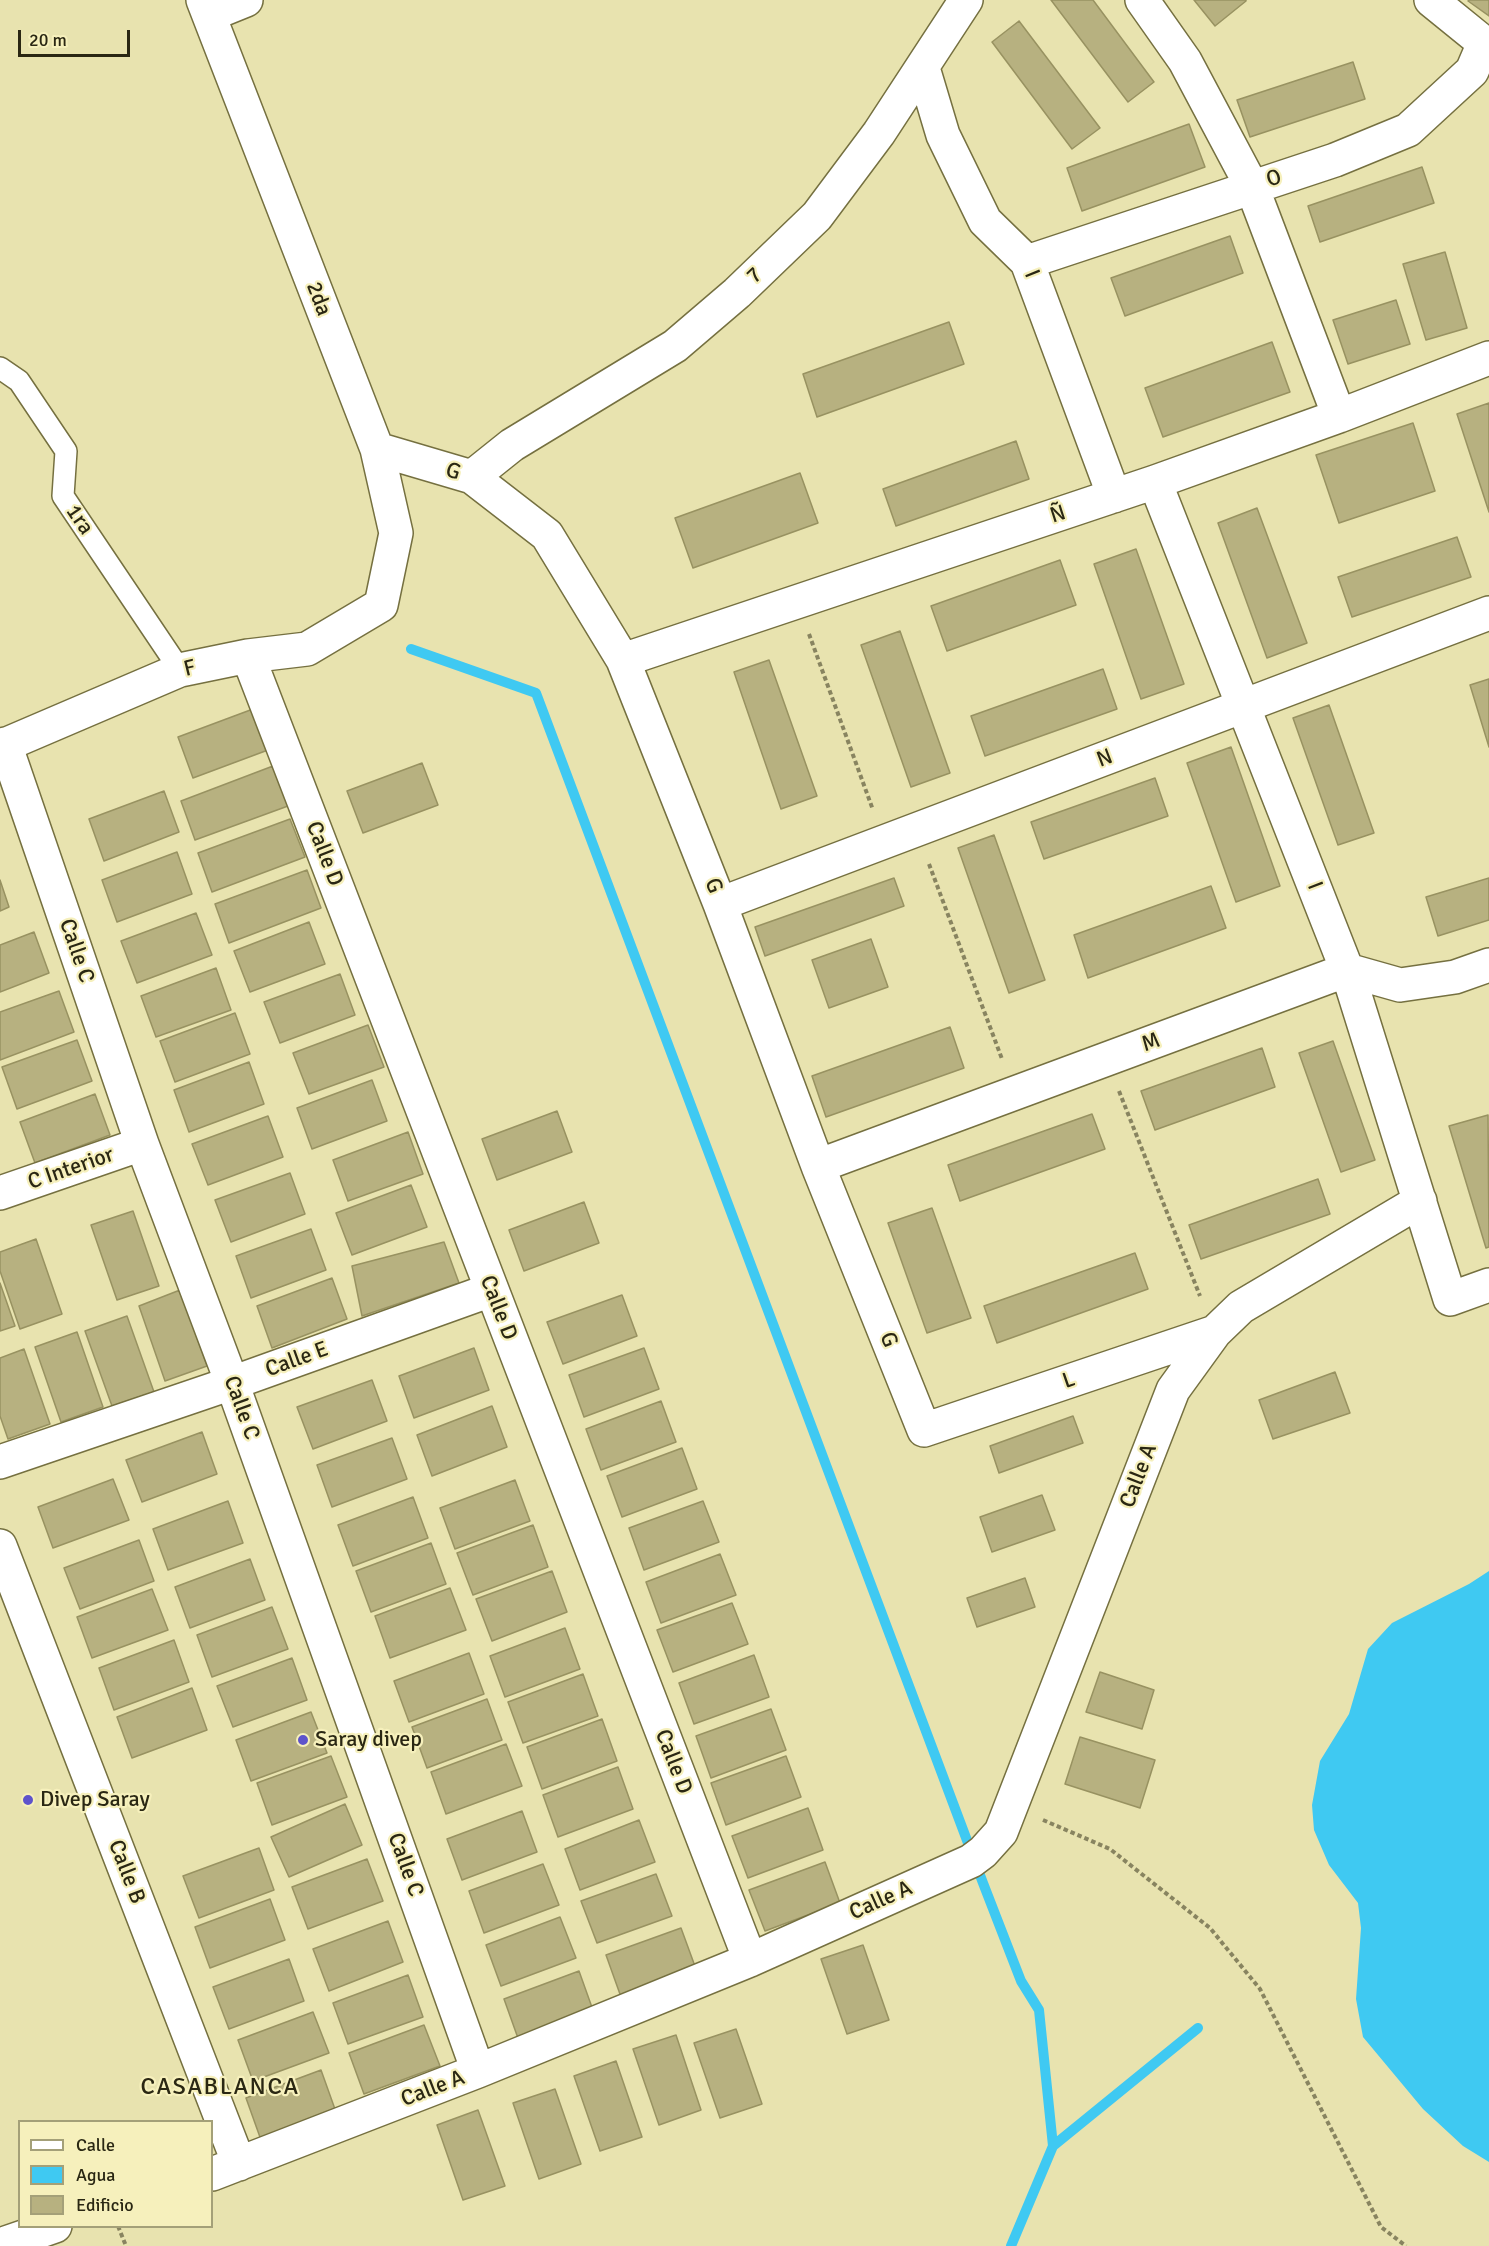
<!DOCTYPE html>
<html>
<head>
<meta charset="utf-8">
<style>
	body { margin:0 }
	#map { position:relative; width:1489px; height:2246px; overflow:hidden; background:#e8e3af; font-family:Signika,sans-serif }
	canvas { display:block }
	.legend { position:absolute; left:18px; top:2120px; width:195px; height:108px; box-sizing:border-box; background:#f6f0bc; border:2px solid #a4a078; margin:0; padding:8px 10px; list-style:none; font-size:18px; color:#2a2713 }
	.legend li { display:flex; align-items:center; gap:12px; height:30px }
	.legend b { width:30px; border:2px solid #a4a078 }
	.scale { position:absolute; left:18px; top:30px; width:112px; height:27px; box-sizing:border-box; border:3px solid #2a2713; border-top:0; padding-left:8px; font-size:18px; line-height:21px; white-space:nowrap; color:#2a2713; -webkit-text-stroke:4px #f6f0bc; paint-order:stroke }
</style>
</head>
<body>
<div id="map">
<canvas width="1489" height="2246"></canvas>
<ul class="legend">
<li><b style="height:8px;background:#fff"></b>Calle</li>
<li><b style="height:16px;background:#3fc9f2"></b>Agua</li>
<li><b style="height:16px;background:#b7b180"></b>Edificio</li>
</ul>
<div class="scale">20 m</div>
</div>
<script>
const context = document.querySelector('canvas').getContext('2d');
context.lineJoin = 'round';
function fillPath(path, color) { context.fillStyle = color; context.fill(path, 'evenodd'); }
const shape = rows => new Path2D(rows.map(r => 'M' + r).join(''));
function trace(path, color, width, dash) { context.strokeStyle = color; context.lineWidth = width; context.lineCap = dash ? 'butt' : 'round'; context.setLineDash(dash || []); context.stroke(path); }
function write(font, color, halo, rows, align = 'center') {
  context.font = font + ' Signika,sans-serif'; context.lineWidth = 4.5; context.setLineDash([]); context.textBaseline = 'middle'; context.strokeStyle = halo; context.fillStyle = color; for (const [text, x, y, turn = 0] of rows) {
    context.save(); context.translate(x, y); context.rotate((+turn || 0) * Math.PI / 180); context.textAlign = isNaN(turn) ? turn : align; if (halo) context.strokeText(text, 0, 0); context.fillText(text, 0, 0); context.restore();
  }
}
const water = shape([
	[1489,1571,1489,2162,1463,2146,1423,2109,1363,2037,1356,1999,1361,1928,1358,1903,1329,1865,1314,1830,1312,1805,1320,1761,1349,1714,1368,1649,1392,1623,1469,1584]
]);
const stream = shape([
	[411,649,536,693,983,1883,1021,1981,1039,2010,1053,2146],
	[1011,2246,1053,2146,1198,2028]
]);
const building = shape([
	[1051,0,1093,0,1154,82,1128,102,1051,0],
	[1194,0,1246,0,1246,1,1215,26,1194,0],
	[1489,0,1489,16,1468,1,1469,0,1489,0],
	[1019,21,1100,128,1072,149,992,42,1019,21],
	[1353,62,1365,99,1250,137,1237,100,1353,62],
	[1189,124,1205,167,1082,211,1067,168,1189,124],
	[1422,167,1434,203,1320,242,1308,206,1422,167],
	[1230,236,1243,273,1125,316,1111,278,1230,236],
	[1445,252,1467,328,1426,340,1403,264,1445,252],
	[1396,300,1410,344,1348,364,1333,320,1396,300],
	[949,322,964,364,817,417,803,374,949,322],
	[1272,342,1290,392,1163,437,1145,388,1272,342],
	[1489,403,1489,512,1457,414,1489,403],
	[1413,423,1435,491,1339,523,1316,455,1413,423],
	[1016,441,1029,479,896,526,883,489,1016,441],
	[800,473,818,523,693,568,675,518,800,473],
	[1257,508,1307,643,1267,658,1218,523,1257,508],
	[1457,537,1471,577,1352,617,1338,577,1457,537],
	[1136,549,1184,684,1141,699,1094,564,1136,549],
	[1060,560,1076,605,947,651,931,606,1060,560],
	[900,631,950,773,911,787,861,645,900,631],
	[769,660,817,796,781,809,734,672,769,660],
	[1103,669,1117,709,985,756,971,716,1103,669],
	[1489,679,1489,747,1470,685,1489,679],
	[1329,705,1374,833,1338,845,1293,718,1329,705],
	[253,709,268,750,193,778,178,737,253,709],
	[1231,747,1280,886,1236,902,1187,763,1231,747],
	[422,763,438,805,363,833,347,791,422,763],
	[273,766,288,806,195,840,181,801,273,766],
	[1155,778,1168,816,1044,859,1031,822,1155,778],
	[164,791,179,832,104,861,89,819,164,791],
	[290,819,305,857,212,892,198,853,290,819],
	[994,835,1045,980,1009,993,958,848,994,835],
	[177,852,192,894,117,922,102,880,177,852],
	[307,870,321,908,229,943,215,904,307,870],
	[894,878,904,906,765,956,755,927,894,878],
	[1489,878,1489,920,1438,936,1426,897,1489,878],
	[0,880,9,907,0,911,0,880],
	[1211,886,1226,928,1088,978,1074,935,1211,886],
	[196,913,212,955,137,983,121,941,196,913],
	[309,922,325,964,250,992,234,951,309,922],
	[34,932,49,973,0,992,0,945,34,932],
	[871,939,888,987,829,1008,812,960,871,939],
	[216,968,231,1010,156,1037,141,996,216,968],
	[340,974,355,1015,280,1043,264,1002,340,974],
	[59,991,74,1032,0,1060,0,1012,59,991],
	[235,1013,250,1054,175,1082,160,1041,235,1013],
	[368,1025,384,1067,309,1094,293,1053,368,1025],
	[950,1027,964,1068,826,1117,812,1076,950,1027],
	[77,1040,92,1081,17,1109,2,1067,77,1040],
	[1333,1041,1375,1160,1341,1172,1299,1053,1333,1041],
	[1262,1048,1275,1087,1155,1130,1141,1091,1262,1048],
	[249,1062,264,1104,189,1132,174,1090,249,1062],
	[372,1080,387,1121,312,1149,297,1108,372,1080],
	[95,1094,110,1135,35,1163,20,1122,95,1094],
	[557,1111,572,1152,497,1180,482,1139,557,1111],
	[1092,1114,1105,1149,960,1201,948,1165,1092,1114],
	[1488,1115,1489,1247,1486,1248,1449,1126,1488,1115],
	[268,1116,283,1157,208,1185,192,1144,268,1116],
	[408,1132,423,1174,348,1201,333,1160,408,1132],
	[290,1173,305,1214,231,1242,215,1200,290,1173],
	[1318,1179,1330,1214,1201,1259,1189,1225,1318,1179],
	[411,1185,427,1227,352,1255,336,1213,411,1185],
	[584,1202,599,1243,524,1271,509,1230,584,1202],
	[932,1208,971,1318,927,1333,888,1223,932,1208],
	[133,1211,159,1286,117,1300,91,1225,133,1211],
	[311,1229,326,1270,251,1298,236,1256,311,1229],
	[36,1239,62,1314,20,1329,0,1271,0,1252,36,1239],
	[444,1242,459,1283,362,1316,352,1266,444,1242],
	[1135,1253,1148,1289,997,1343,984,1306,1135,1253],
	[332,1278,347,1319,272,1348,257,1306,332,1278],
	[0,1283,15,1326,0,1331,0,1283],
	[180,1290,207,1366,165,1381,139,1306,180,1290],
	[622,1295,637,1336,563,1364,547,1322,622,1295],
	[127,1316,154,1392,112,1406,85,1331,127,1316],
	[77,1332,103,1407,61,1422,35,1347,77,1332],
	[474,1348,489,1390,414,1418,399,1376,474,1348],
	[644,1348,659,1389,584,1417,569,1375,644,1348],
	[24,1349,50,1424,8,1439,0,1416,0,1358,24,1349],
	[1335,1372,1350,1413,1273,1439,1259,1400,1335,1372],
	[372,1380,387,1421,313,1449,297,1407,372,1380],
	[661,1401,676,1442,601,1470,586,1429,661,1401],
	[492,1406,507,1447,432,1476,417,1435,492,1406],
	[1073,1416,1083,1443,999,1473,990,1446,1073,1416],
	[202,1432,217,1474,142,1502,126,1460,202,1432],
	[392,1438,407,1479,332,1507,317,1465,392,1438],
	[682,1448,697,1489,622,1517,607,1476,682,1448],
	[113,1479,129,1520,53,1548,38,1507,113,1479],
	[515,1480,530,1521,455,1549,440,1508,515,1480],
	[1042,1495,1055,1530,992,1552,980,1517,1042,1495],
	[413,1497,428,1538,353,1566,338,1525,413,1497],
	[228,1501,243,1543,168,1570,153,1529,228,1501],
	[703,1501,719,1542,644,1570,629,1528,703,1501],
	[533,1525,548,1567,473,1595,457,1553,533,1525],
	[139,1540,154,1581,80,1609,64,1568,139,1540],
	[431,1543,446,1584,371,1612,356,1571,431,1543],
	[720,1554,736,1595,661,1623,646,1582,720,1554],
	[250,1559,265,1600,190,1628,175,1587,250,1559],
	[552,1571,567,1612,492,1641,476,1599,552,1571],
	[1025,1578,1035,1607,977,1627,967,1598,1025,1578],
	[450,1588,466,1630,390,1658,375,1616,450,1588],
	[152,1589,168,1630,92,1658,77,1617,152,1589],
	[732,1603,748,1644,673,1672,657,1630,732,1603],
	[272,1607,288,1649,212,1677,197,1635,272,1607],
	[565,1628,580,1669,505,1697,490,1656,565,1628],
	[174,1640,189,1682,114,1710,99,1668,174,1640],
	[469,1653,484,1694,409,1722,394,1681,469,1653],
	[754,1655,769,1697,694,1724,679,1683,754,1655],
	[292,1658,307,1700,233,1727,217,1686,292,1658],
	[1100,1672,1154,1690,1142,1729,1086,1712,1100,1672],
	[583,1674,598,1716,523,1743,508,1702,583,1674],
	[192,1688,207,1730,132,1758,117,1717,192,1688],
	[487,1699,502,1740,427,1768,412,1727,487,1699],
	[771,1709,786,1750,711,1778,696,1736,771,1709],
	[311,1712,327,1753,251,1781,236,1740,311,1712],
	[602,1719,617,1761,542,1789,527,1747,602,1719],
	[1080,1737,1155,1760,1140,1808,1065,1784,1080,1737],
	[506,1744,522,1786,446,1814,431,1772,506,1744],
	[331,1756,347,1797,272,1825,257,1783,331,1756],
	[786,1756,801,1797,726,1825,711,1783,786,1756],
	[618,1767,633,1809,558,1837,543,1795,618,1767],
	[345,1804,362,1845,289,1877,271,1837,345,1804],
	[808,1808,823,1850,748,1878,732,1836,808,1808],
	[522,1811,537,1852,462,1880,447,1839,522,1811],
	[639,1820,655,1862,580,1890,565,1849,639,1820],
	[259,1848,274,1890,199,1918,183,1876,259,1848],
	[367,1859,383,1901,308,1929,292,1887,367,1859],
	[825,1862,840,1903,765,1931,749,1890,825,1862],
	[543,1864,559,1905,484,1933,469,1891,543,1864],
	[656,1874,672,1916,597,1943,581,1901,656,1874],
	[270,1899,285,1940,210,1968,195,1927,270,1899],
	[560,1917,576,1958,501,1986,486,1945,560,1917],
	[388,1921,403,1962,329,1991,313,1949,388,1921],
	[681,1928,696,1969,621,1997,606,1955,681,1928],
	[863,1945,889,2020,847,2034,821,1959,863,1945],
	[289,1959,304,2001,229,2029,213,1987,289,1959],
	[579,1971,594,2013,519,2041,504,1999,579,1971],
	[408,1975,423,2017,348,2044,333,2003,408,1975],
	[313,2012,329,2053,253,2081,238,2040,313,2012],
	[424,2025,440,2066,364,2094,349,2053,424,2025],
	[736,2029,762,2104,720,2118,694,2043,736,2029],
	[676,2035,701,2110,659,2125,633,2049,676,2035],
	[616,2061,642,2137,600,2151,574,2076,616,2061],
	[321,2070,336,2112,261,2140,246,2098,321,2070],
	[555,2089,581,2164,539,2179,513,2103,555,2089],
	[478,2110,505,2186,463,2200,437,2125,478,2110]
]);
const path = shape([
	[809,634,873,810],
	[929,864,1002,1059],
	[1119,1091,1200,1296],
	[1043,1820,1110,1849,1210,1928,1260,1989,1381,2227,1406,2246],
	[118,2226,126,2246]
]);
const lane = shape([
	[0,368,19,381,66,451,63,496,180,670]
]);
const street = shape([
	[1142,0,1185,61,1252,187,1339,416],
	[209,15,246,0],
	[923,68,943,135,985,221,1027,262,1114,496],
	[1027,262,1335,160,1408,130,1472,71,1484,43,1431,0],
	[377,449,472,477,547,535,623,660,720,904,818,1166,924,1430,1215,1332],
	[472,477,512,445,675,346,737,293,817,216,879,133,966,0],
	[1155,482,1347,970,1450,1299,1489,1285],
	[248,656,750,1960],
	[623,660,1155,482,1339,416,1489,358],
	[5,744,142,1144,232,1383,478,2071],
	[0,747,180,670,248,656,307,649,381,605,396,533,377,449,203,0],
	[720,904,1489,613],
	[818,1166,1347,970,1400,985,1455,977,1489,965],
	[0,1193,142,1144],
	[0,1462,232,1383,491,1290],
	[0,1546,239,2164],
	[212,2174,478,2071,750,1960,971,1861,983,1852,1001,1832,1173,1390,1215,1332,1241,1307,1420,1201],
	[0,2245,55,2226]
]);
const markers = [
	[303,1740,6,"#5e53cb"],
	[28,1800,6,"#5e53cb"]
];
const streetNames = [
	["O",1274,179,-18],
	["I",1031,274,68],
	["7",755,276,-44],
	["2da",318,299,69],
	["G",453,472,17],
	["Ñ",1058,515,-18],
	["1ra",79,520,56],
	["F",190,669,-14],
	["N",1105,759,-21],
	["Calle D",324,854,69],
	["G",713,886,68],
	["I",1314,886,69],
	["Calle C",76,951,71],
	["M",1151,1043,-20],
	["C Interior",71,1169,-19],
	["Calle D",498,1308,69],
	["G",888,1340,68],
	["Calle E",297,1360,-20],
	["L",1069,1381,-19],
	["Calle C",241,1408,70],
	["Calle A",1139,1476,-69],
	["Calle D",673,1762,69],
	["Calle C",405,1865,70],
	["Calle B",126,1872,69],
	["Calle A",881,1901,-24],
	["Calle A",433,2089,-21]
];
const poiNames = [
	["Saray divep",315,1740],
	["Divep Saray",40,1800]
];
const neighbourhoodNames = [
	["CASABLANCA",220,2088]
];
fillPath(water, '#3fc9f2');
trace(stream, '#3fc9f2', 10);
fillPath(building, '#b7b180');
trace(building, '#989261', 1.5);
trace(lane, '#757040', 24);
trace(street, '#757040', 36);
trace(path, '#888460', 4, [4.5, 3]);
trace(lane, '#fff', 21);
trace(street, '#fff', 33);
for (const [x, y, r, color] of markers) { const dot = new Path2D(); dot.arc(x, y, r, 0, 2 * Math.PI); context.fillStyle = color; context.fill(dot); trace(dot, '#f6f0bc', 2); }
write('22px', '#2a2713', '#f6f0bc', streetNames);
write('22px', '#2a2713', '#f6f0bc', poiNames, 'left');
context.letterSpacing = '1.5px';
write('24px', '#2a2713', '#f6f0bc', neighbourhoodNames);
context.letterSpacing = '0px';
</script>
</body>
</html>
